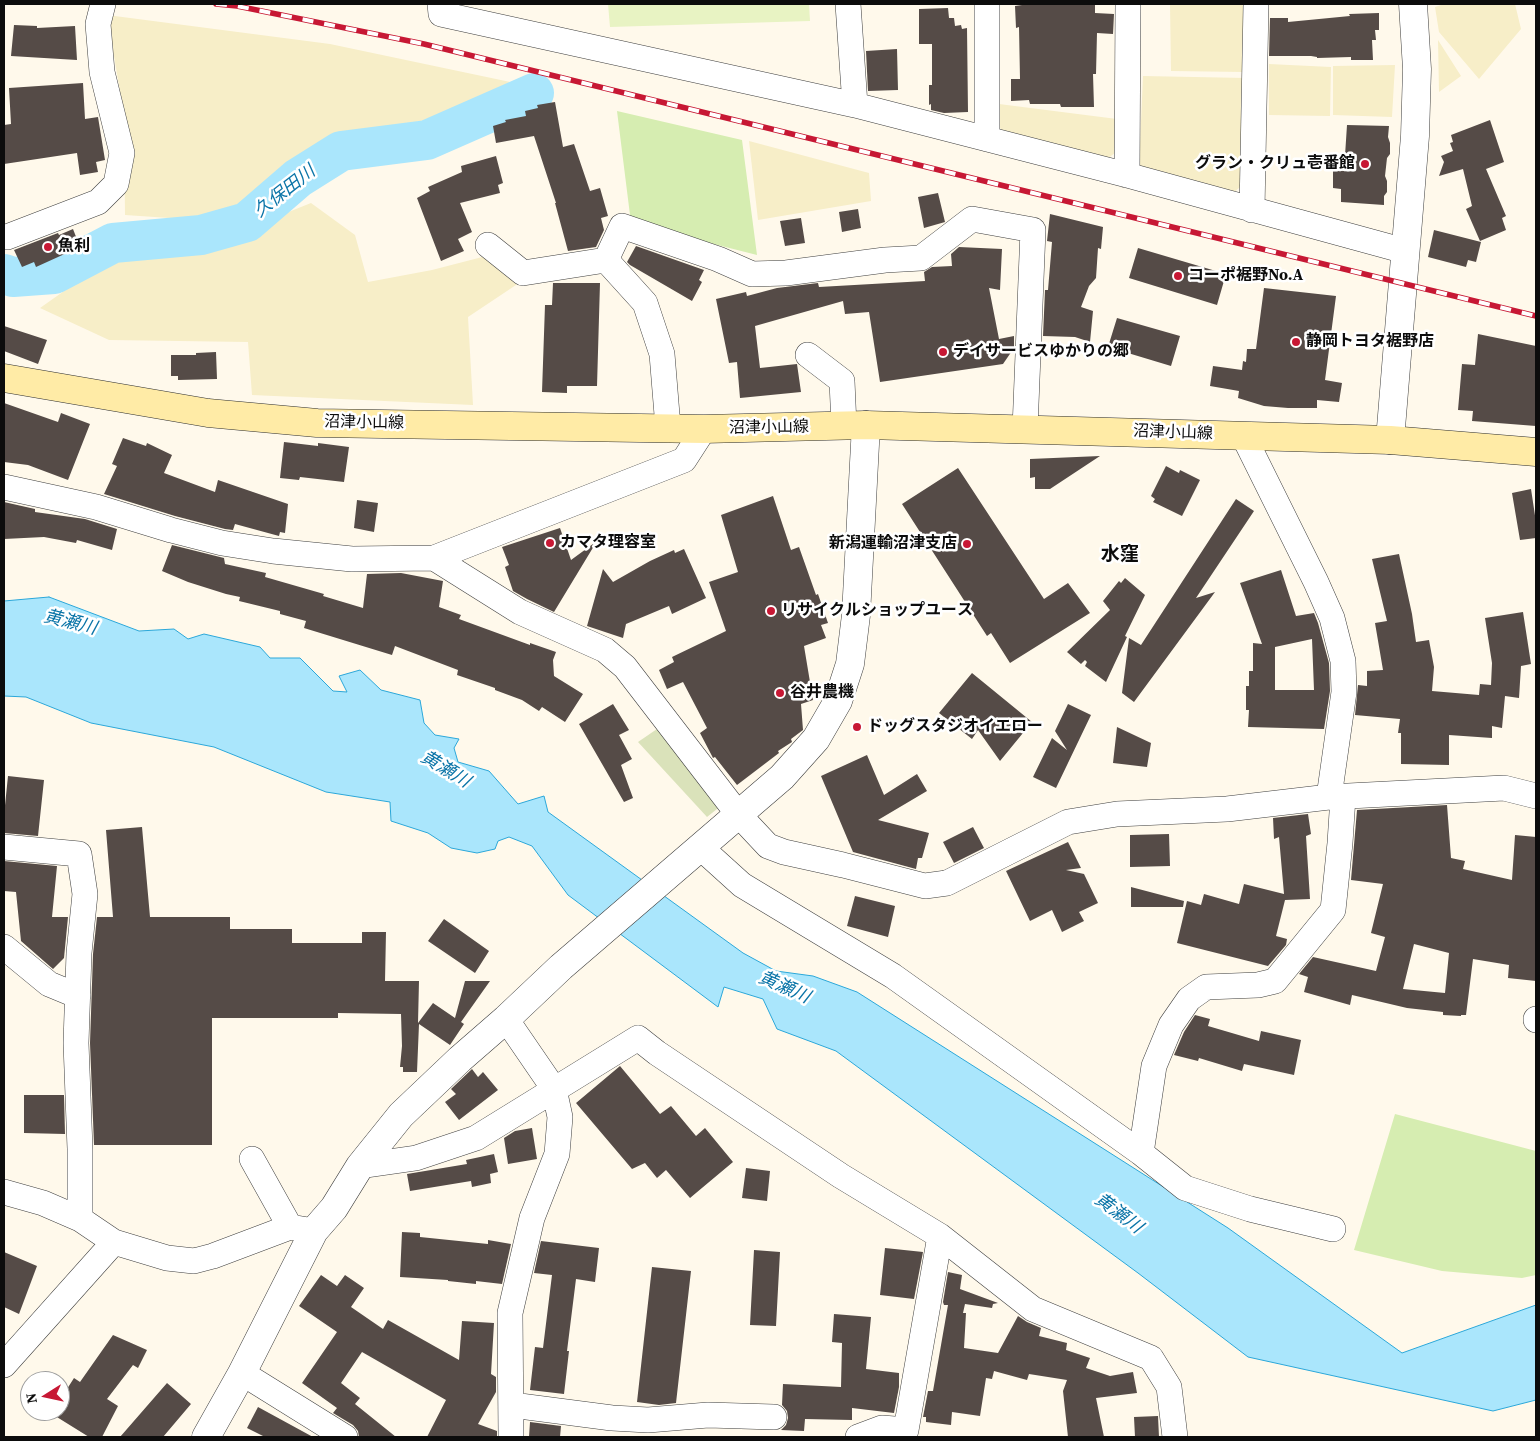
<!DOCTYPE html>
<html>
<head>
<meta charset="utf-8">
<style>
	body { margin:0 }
	#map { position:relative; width:1540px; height:1441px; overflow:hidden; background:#fff9eb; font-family:"Source Serif 4",serif }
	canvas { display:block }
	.frame { position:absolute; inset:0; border:5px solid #0c0c0c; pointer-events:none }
	.north { position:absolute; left:20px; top:1371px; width:50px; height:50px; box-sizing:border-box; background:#fff; border:1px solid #9e9e9e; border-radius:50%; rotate:260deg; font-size:14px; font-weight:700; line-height:20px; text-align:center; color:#0c0c0c }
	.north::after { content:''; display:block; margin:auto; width:18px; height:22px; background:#c71834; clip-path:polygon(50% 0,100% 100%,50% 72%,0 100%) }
</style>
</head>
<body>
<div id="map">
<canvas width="1540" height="1441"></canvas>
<div class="frame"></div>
<div class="north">N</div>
</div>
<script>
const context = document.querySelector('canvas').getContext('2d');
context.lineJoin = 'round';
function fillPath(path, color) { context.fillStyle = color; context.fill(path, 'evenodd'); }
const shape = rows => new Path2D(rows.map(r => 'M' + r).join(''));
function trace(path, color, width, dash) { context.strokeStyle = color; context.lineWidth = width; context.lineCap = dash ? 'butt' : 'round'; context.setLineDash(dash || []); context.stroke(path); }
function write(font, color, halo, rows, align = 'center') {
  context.font = font + ' "Source Serif 4","Noto Sans JP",serif'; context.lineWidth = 5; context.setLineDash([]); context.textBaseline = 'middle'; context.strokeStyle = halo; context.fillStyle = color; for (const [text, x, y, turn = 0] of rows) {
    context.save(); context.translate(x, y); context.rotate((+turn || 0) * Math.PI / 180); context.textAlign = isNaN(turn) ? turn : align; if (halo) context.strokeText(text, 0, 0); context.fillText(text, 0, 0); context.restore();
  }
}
const farmland = shape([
	[1170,4,1247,4,1244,72,1171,71],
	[1444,4,1515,4,1521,29,1479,79,1439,32,1435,7],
	[107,15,330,44,515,83,462,113,374,130,304,157,246,209,214,221,125,215,124,115],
	[1438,40,1461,76,1439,92],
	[1269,64,1331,67,1330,116,1269,115],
	[1395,65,1392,117,1333,115,1333,66],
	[1143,76,1246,78,1245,183,1233,193,1139,167],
	[999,104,1117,119,1115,153,1108,158,1003,133,999,126],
	[749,141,869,173,871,201,758,220],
	[311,203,355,235,368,282,432,270,490,255,522,281,468,317,473,405,252,395,248,342,109,340,40,308,118,253,211,243]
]);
const green = shape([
	[617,111,742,140,757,255,631,223],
	[1395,1114,1536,1151,1536,1275,1522,1278,1442,1271,1354,1250]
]);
const cemetery = shape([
	[657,729,722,805,707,817,638,742]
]);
const pitch = shape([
	[608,4,809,4,810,21,610,27]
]);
const water = shape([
	[49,597,139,631,174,629,188,639,204,634,260,647,270,658,300,658,333,691,347,692,339,676,360,670,381,690,420,700,424,723,435,735,459,739,454,748,458,762,489,771,518,804,544,796,548,812,743,953,776,971,813,976,857,992,1228,1228,1402,1353,1536,1305,1536,1400,1493,1411,1248,1357,1138,1273,836,1051,777,1029,763,999,724,987,718,1007,568,895,532,846,509,837,498,841,495,849,477,853,451,848,428,833,391,821,390,802,326,792,214,747,91,723,26,697,4,696,4,601,49,597]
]);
const river = shape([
	[4,274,13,277,54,274,113,243,201,235,247,222,298,178,341,151,427,140,534,93]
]);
const building = shape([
	[1021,4,1095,4,1095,13,1114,14,1113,34,1097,33,1096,74,1093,74,1094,107,1061,107,1060,104,1030,104,1029,100,1011,101,1011,79,1020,79,1019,27,1016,28,1015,6,1022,5],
	[948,8,949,18,954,18,955,26,961,25,962,29,967,28,968,112,944,113,931,110,931,104,929,105,929,85,932,85,932,44,919,44,919,9],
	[1379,13,1379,30,1375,30,1376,40,1372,40,1373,60,1351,60,1351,57,1317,58,1317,57,1311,56,1269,56,1270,18,1288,18,1288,22,1350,16,1349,14],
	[14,25,37,26,37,28,75,26,77,60,11,56],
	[897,49,898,90,868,91,866,51],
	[83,83,85,119,98,117,105,160,96,162,98,172,80,175,77,153,4,164,4,125,11,124,9,88],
	[555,102,563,147,574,144,590,191,600,188,608,216,601,218,604,230,596,247,568,251,555,203,556,203,534,136,496,143,493,126,506,122,505,120,526,116,525,111,538,108,537,105],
	[1490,120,1504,162,1486,169,1506,216,1502,218,1506,230,1480,241,1466,209,1472,206,1463,169,1439,176,1444,162,1441,156,1453,151,1450,143,1453,142,1451,135],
	[1347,125,1389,126,1388,137,1390,143,1390,154,1387,158,1385,176,1387,181,1387,192,1384,196,1384,205,1341,202,1341,189,1333,188,1333,170,1344,171],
	[496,156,503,183,498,185,500,193,460,203,472,232,458,239,464,251,441,261,417,198,430,191,428,187,462,172,461,166],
	[938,193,945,222,924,228,918,197],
	[858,209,861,228,842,232,839,212],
	[1050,214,1103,227,1101,249,1098,248,1096,278,1089,286,1081,307,1093,311,1090,342,1075,337,1043,336,1045,290,1048,290,1052,242,1047,241],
	[801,218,805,243,785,246,780,221],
	[73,229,80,247,36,267,34,262,22,267,14,250,58,233,59,235],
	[1434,230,1481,242,1476,262,1468,260,1466,267,1428,257],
	[636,246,704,270,699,280,702,282,692,301,630,265,627,262],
	[959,247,1002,249,1000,290,989,288,999,339,1014,336,1014,348,1003,364,880,382,869,312,845,314,843,301,755,326,760,368,797,364,801,392,740,398,737,362,729,363,716,299,746,292,747,296,777,288,818,283,819,287,925,281,924,272,932,267,952,266,951,254],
	[1138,248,1226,274,1217,305,1129,278],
	[553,283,600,283,597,386,567,386,567,393,542,392,545,305,552,305],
	[1264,288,1336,296,1325,380,1342,383,1339,402,1317,400,1317,408,1288,408,1264,406,1238,398,1239,391,1210,386,1213,366,1242,370,1243,361,1246,362,1247,349,1256,349],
	[1117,318,1180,336,1171,366,1108,347],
	[4,326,47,340,38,364,4,351],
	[1478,334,1536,346,1536,426,1472,421,1473,411,1458,410,1462,364,1475,365],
	[216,352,217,379,178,380,178,376,171,376,171,355,196,355,196,353],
	[4,403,58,422,61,413,90,424,68,480,28,465,4,462],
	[123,438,146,446,147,443,172,455,164,473,215,492,218,480,288,504,285,533,280,532,279,536,235,524,233,530,225,529,175,516,104,494,117,466,112,464],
	[284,442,318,446,318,443,349,447,344,482,300,477,299,480,280,478],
	[1100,456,1050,489,1035,489,1035,477,1030,478,1030,459],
	[1166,466,1179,473,1180,470,1200,480,1182,516,1153,502,1155,499,1151,496],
	[958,468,1044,599,1068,583,1090,613,1010,663,991,633,987,636,902,504],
	[1531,489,1536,522,1536,538,1520,540,1512,493],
	[773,496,791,550,799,547,816,595,818,594,828,623,821,625,826,638,804,646,813,700,801,704,803,730,791,739,792,742,778,751,779,753,737,785,715,757,713,758,712,756,700,733,707,728,683,682,667,689,659,670,674,662,672,657,726,631,709,582,738,572,721,515],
	[1236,499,1254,511,1196,598,1215,592,1134,702,1122,693,1129,638,1141,645],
	[357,500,378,503,374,532,354,528],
	[4,502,35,509,35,512,85,519,117,529,112,550,77,540,76,543,44,537,4,539],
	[560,528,571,560,597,541,554,612,527,599,513,591,505,567,509,565,502,547],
	[172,545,224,558,225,564,266,573,265,577,324,594,323,596,363,608,367,574,401,573,443,581,439,607,461,615,459,619,530,645,530,643,556,652,553,660,554,676,583,694,565,722,542,707,539,711,522,700,495,690,495,688,457,675,458,670,395,646,392,655,304,628,306,621,280,614,280,611,239,601,240,597,226,594,188,582,162,571],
	[684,549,706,598,672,614,669,606,626,624,623,638,587,626,603,569,613,582,650,561,674,550,675,553],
	[1399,554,1412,614,1416,642,1429,640,1434,667,1432,691,1479,695,1480,684,1491,685,1492,663,1485,618,1523,612,1531,664,1521,666,1519,698,1505,696,1502,728,1492,726,1492,738,1449,735,1449,765,1401,764,1401,733,1398,733,1400,719,1355,715,1358,685,1367,686,1367,671,1383,670,1375,623,1387,621,1372,559],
	[1281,570,1296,616,1314,613,1318,623,1329,663,1330,691,1324,729,1248,727,1249,710,1246,710,1246,686,1249,686,1249,671,1253,671,1253,643,1262,644,1240,583],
	[1312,639,1314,690,1275,690,1275,647],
	[1125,578,1145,595,1125,636,1127,637,1106,682,1085,666,1087,662,1085,660,1081,664,1067,652,1110,610,1103,601,1119,581,1121,583],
	[972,673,1032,722,1000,761,978,730,972,739,939,713],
	[613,704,629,730,619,735,632,759,621,765,633,798,624,802,579,724],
	[1068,704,1091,715,1056,788,1033,777,1052,738,1067,750,1055,731],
	[1117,727,1151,743,1147,767,1113,763],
	[867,755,884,795,917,774,927,791,878,820,929,833,922,858,918,858,916,869,853,852,821,776],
	[8,776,44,780,38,836,4,833,4,815],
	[1447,805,1451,858,1465,861,1463,869,1512,880,1515,835,1536,837,1536,981,1508,978,1509,965,1473,959,1466,1015,1461,1015,1461,1016,1443,1015,1443,1012,1407,1008,1352,995,1350,1005,1304,992,1308,977,1299,974,1313,957,1376,971,1385,937,1371,933,1383,884,1351,880,1357,810],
	[1414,944,1449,953,1445,993,1403,989],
	[1308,814,1311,834,1306,836,1310,899,1285,900,1276,936,1287,939,1286,945,1268,966,1177,943,1187,901,1201,905,1204,894,1239,904,1244,884,1284,894,1279,837,1274,839,1273,818],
	[142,827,150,917,230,917,230,929,292,929,292,943,362,943,362,932,386,932,385,981,419,981,418,1023,433,1003,455,1018,465,981,490,981,461,1022,464,1024,450,1045,419,1024,417,1072,403,1072,403,1067,400,1067,402,1046,401,1014,338,1013,338,1018,212,1018,212,1145,94,1145,90,1043,93,954,97,917,113,917,106,830],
	[973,827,984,848,954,863,943,842],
	[1169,834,1170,866,1130,867,1130,835],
	[1068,842,1081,868,1066,870,1084,874,1098,903,1079,912,1084,921,1062,932,1052,910,1030,921,1006,871],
	[4,861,57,866,52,917,68,917,64,958,53,969,21,941,16,892,4,891],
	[1131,887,1184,901,1183,907,1131,907],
	[855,896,895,906,888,937,847,926],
	[444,919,489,951,475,973,428,941],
	[1195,1015,1210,1019,1208,1026,1259,1041,1261,1031,1301,1040,1294,1075,1244,1064,1242,1071,1199,1058,1198,1061,1174,1055,1184,1032],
	[620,1066,660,1114,671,1106,696,1136,705,1128,733,1162,690,1198,666,1170,657,1178,645,1163,632,1169,576,1103],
	[472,1069,478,1077,483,1072,498,1090,459,1120,445,1102,456,1094,451,1089],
	[24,1095,64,1095,65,1134,24,1133],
	[532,1128,537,1159,508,1164,504,1138,515,1131],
	[494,1154,498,1172,490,1174,491,1183,472,1187,471,1181,410,1191,407,1174,467,1164,466,1160],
	[746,1168,770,1171,767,1201,742,1198],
	[402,1232,420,1233,420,1237,488,1244,488,1240,511,1244,502,1284,476,1281,476,1284,448,1281,448,1280,400,1277],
	[541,1241,599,1248,595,1282,576,1279,567,1351,569,1351,564,1394,530,1390,535,1347,543,1348,552,1275,534,1273],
	[885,1248,923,1252,914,1299,880,1295],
	[754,1250,780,1252,776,1326,750,1325],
	[4,1252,37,1266,19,1314,4,1307],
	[652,1267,691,1271,676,1403,659,1405,637,1402],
	[948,1272,962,1275,960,1289,998,1303,993,1304,992,1308,965,1304,963,1313,966,1313,964,1348,998,1353,1018,1316,1027,1322,1041,1328,1039,1336,1067,1343,1066,1350,1090,1358,1086,1368,1110,1376,1133,1372,1137,1393,1096,1398,1104,1437,1068,1437,1063,1391,1067,1380,1029,1374,1027,1380,994,1371,992,1379,986,1378,980,1416,952,1412,951,1425,926,1422,926,1417,923,1417,928,1391,933,1391,948,1305,944,1305,943,1302],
	[321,1275,337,1286,345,1275,364,1288,351,1307,383,1329,388,1320,459,1360,462,1321,494,1323,491,1374,496,1377,496,1392,478,1424,497,1431,497,1437,427,1437,446,1400,362,1352,341,1383,360,1398,355,1404,396,1437,359,1437,358,1431,353,1425,333,1413,337,1408,302,1383,337,1332,299,1306],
	[834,1314,871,1317,866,1369,899,1373,899,1387,894,1413,852,1408,852,1420,805,1419,804,1431,781,1430,786,1425,788,1418,787,1411,782,1405,783,1384,841,1387,842,1343,832,1342],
	[113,1335,147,1350,138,1368,133,1365,107,1399,118,1406,102,1437,89,1437,52,1414,53,1411,60,1411,60,1400,74,1378,80,1382],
	[167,1383,191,1404,163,1437,120,1437],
	[258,1407,313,1437,265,1437,247,1428],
	[1158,1416,1159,1437,1135,1437,1134,1417],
	[530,1422,561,1426,560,1437,529,1437]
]);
const minor = shape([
	[440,4,441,14,855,105,1127,175,1405,251],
	[848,4,855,105],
	[987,4,987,139],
	[1127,175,1128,4],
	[1252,210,1256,4],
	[4,237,7,237,98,202,116,184,122,153,102,72,98,24,103,4],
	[488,245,523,273,606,260,645,303,662,354,668,427],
	[606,260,622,226,718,259,752,274,786,273,885,260,921,258,972,219,1033,230,1025,429],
	[808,355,842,381,844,426],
	[1243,435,1316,582,1332,618,1343,661,1344,692,1329,797],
	[4,487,96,507,171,530,222,543,273,551,352,559,434,558,684,460,704,429],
	[434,558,520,612,605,650,625,667,738,814,768,846,784,852,843,865,925,886,947,883,1068,822,1117,814,1227,809,1329,797,1504,788,1536,796],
	[4,847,79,854,85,894,79,953,76,1043,80,1149,80,1219],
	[700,847,742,885,893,976,1141,1153,1185,1188,1250,1209,1333,1229],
	[4,947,49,984,78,996],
	[506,1019,554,1089,560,1117,557,1154,532,1218,510,1313,511,1437],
	[1536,1020,1536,1019],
	[1141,1153,1154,1066,1171,1025,1189,999,1206,987,1258,985,1275,981,1333,910,1340,843,1343,797],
	[252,1159,290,1227],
	[360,1166,416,1158,476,1138,638,1038,657,1053,841,1176,940,1236,1033,1309,1151,1358,1169,1387,1175,1437],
	[4,1192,43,1203,80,1219,114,1242,167,1258,194,1261,213,1256,290,1227,314,1231],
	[4,1365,114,1242],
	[242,1373,345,1437],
	[512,1405,612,1418,648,1420,708,1415,774,1417],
	[858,1437,882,1428,906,1430,940,1236]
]);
const tertiary = shape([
	[1390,440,1415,136,1417,69,1413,4],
	[206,1437,242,1373,314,1231,334,1208,360,1166,401,1115,460,1059,506,1019,561,967,782,777,816,739,838,701,850,664,856,615,866,425]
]);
const secondary = shape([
	[4,378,208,413,317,423,704,429,866,425,1390,440,1536,452]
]);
const rail = shape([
	[216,4,237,6,424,44,1536,316]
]);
const markers = [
	[1365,164,5,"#c71834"],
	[48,247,5,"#c71834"],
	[1178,276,5,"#c71834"],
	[1296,342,5,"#c71834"],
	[943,352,5,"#c71834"],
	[550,543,5,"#c71834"],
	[967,544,5,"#c71834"],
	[771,611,5,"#c71834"],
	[780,693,5,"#c71834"],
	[857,727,5,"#c71834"]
];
const poiNames = [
	["グラン・クリュ壱番館",1355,164,"right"],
	["魚利",58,247],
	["コーポ裾野No.A",1188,276],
	["静岡トヨタ裾野店",1306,342],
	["デイサービスゆかりの郷",953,352],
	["カマタ理容室",560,543],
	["新潟運輸沼津支店",957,544,"right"],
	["リサイクルショップユース",781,611],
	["谷井農機",790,693],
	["ドッグスタジオイエロー",867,727]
];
const streetNames = [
	["沼津小山線",364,423,1],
	["沼津小山線",769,428,-1],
	["沼津小山線",1173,433,2]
];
const waterNames = [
	["久保田川",285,192,-38],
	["黄瀬川",70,623,14],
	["黄瀬川",445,770,31],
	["黄瀬川",784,988,24],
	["黄瀬川",1118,1214,37]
];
const quarterNames = [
	["水窪",1120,555]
];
fillPath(farmland, '#f7eec8');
fillPath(green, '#d6edb1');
fillPath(cemetery, '#dae2ba');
fillPath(pitch, '#e8f3c3');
fillPath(water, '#aae6fc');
trace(water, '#2ba7d9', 1);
trace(river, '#aae6fc', 40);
fillPath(building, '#554b47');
trace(minor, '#3f3f3f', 26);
trace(tertiary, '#3f3f3f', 29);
trace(secondary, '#2e2e2e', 29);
trace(minor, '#fff', 25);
trace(tertiary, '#fff', 28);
trace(secondary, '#ffeba6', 28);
trace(rail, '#c71834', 5.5);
trace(rail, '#fff', 4, [11]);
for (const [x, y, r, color] of markers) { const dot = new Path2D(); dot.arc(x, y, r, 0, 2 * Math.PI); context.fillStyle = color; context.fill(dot); trace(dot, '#fff', 2); }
write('bold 16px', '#0c0c0c', '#fff', poiNames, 'left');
write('16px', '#0c0c0c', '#fff', streetNames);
write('italic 18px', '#0b75a8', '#fff', waterNames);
write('bold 19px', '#0c0c0c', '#fff', quarterNames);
</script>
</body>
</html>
